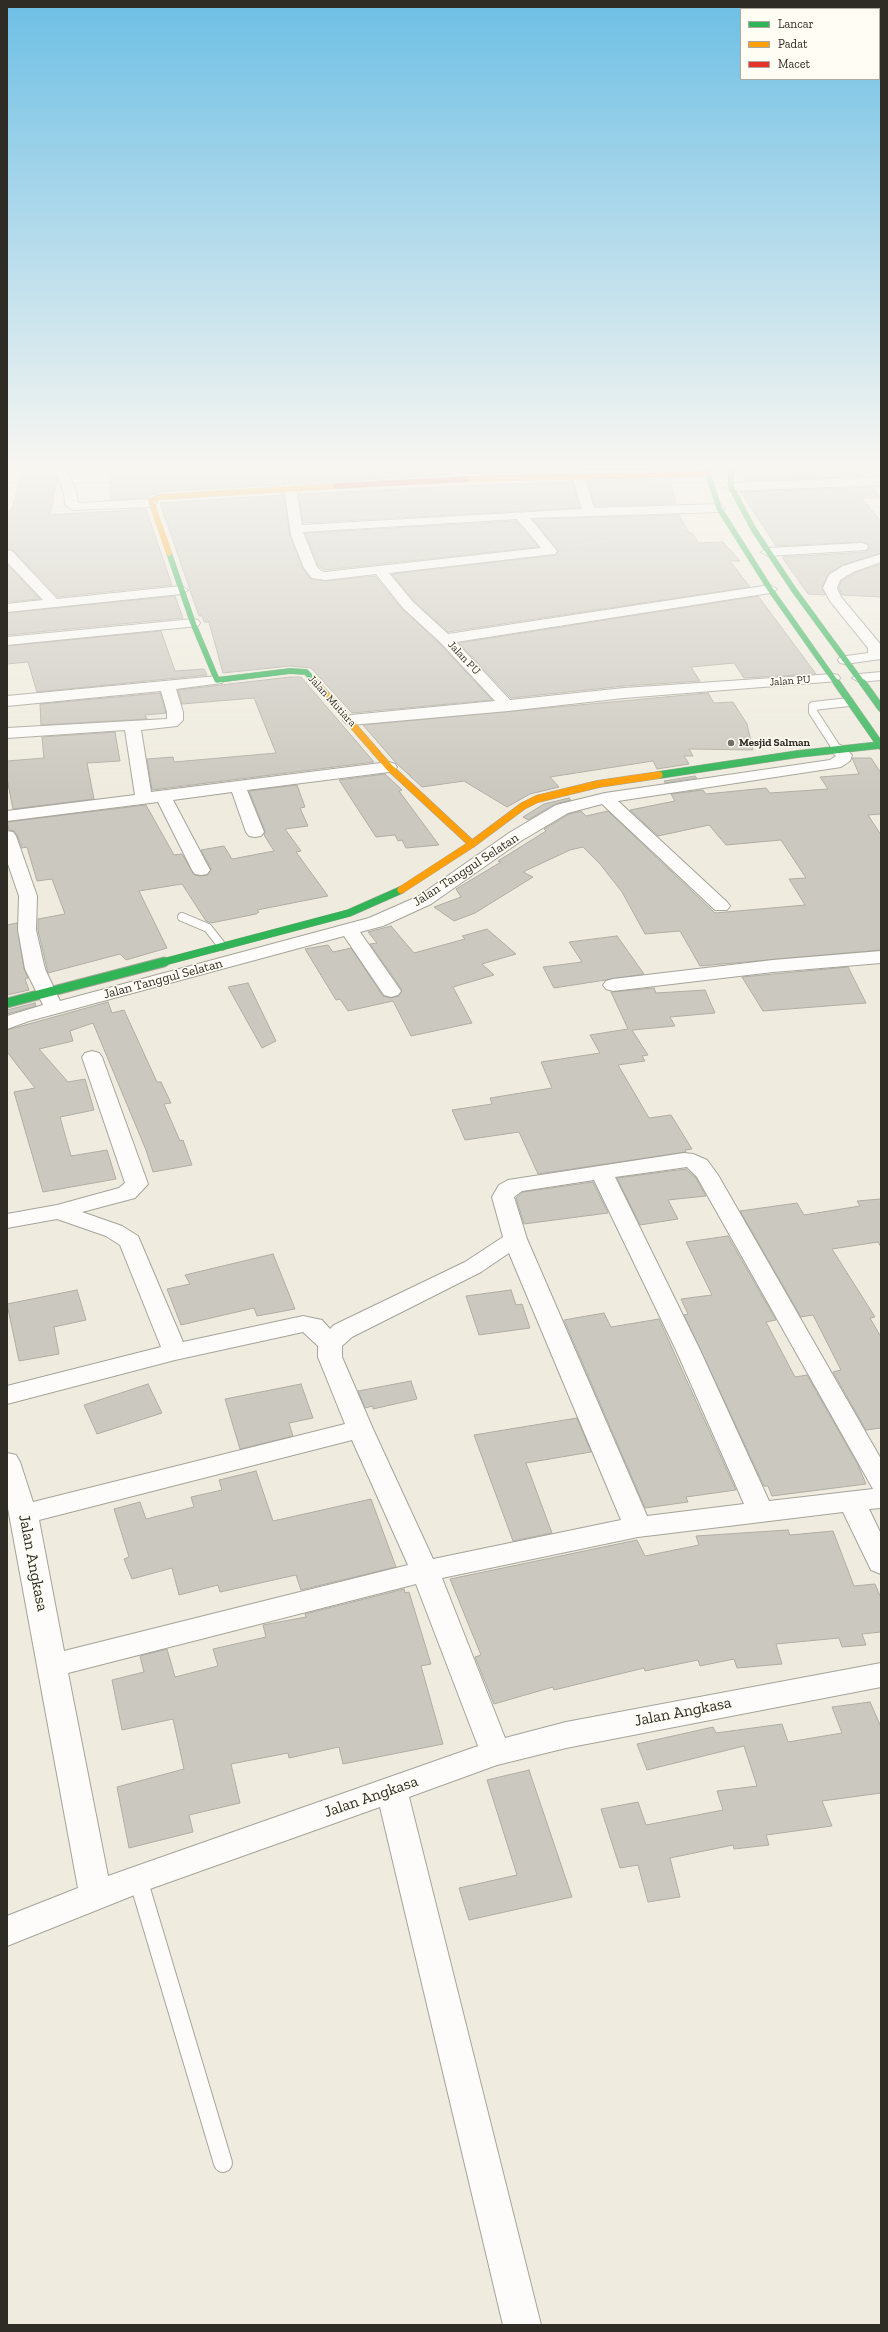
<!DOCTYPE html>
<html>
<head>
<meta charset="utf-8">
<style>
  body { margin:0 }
  #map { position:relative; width:888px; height:2332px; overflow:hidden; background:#efecdf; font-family:"Zilla Slab",serif }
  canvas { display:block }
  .frame { position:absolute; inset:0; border:8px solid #2e2c24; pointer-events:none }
  .legend { position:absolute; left:740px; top:8px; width:140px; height:72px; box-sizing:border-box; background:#fffdf4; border:1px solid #aba9a1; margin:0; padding:5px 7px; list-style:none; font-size:12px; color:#2e2c24 }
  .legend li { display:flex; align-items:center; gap:8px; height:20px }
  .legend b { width:20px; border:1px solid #aba9a1 }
</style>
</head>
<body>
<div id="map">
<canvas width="888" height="2332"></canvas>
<div class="frame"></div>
<ul class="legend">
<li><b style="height:5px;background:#30b455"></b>Lancar</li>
<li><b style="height:5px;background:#ff9f0a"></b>Padat</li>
<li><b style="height:5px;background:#e5322d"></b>Macet</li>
</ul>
</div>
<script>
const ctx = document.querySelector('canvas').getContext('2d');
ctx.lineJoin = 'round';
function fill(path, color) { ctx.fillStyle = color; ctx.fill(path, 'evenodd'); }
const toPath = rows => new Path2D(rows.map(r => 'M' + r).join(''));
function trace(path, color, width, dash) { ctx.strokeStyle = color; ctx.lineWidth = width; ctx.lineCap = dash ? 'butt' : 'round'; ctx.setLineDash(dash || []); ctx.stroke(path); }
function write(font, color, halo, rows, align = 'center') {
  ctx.font = font + ' "Zilla Slab",serif'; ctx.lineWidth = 3; ctx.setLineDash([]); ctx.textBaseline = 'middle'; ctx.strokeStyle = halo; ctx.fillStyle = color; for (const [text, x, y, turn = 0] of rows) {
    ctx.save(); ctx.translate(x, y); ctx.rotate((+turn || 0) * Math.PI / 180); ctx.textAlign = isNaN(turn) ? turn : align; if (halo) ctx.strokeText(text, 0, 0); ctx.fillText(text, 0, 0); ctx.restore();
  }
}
const building = toPath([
  [24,464,51,465,57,480,50,515,146,509,172,585,58,597,13,550,7,549,7,511,12,510,24,464],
  [109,464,156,464,156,466,184,465,185,469,235,464,363,464,369,472,374,473,381,468,379,464,442,464,449,475,159,492,145,498,111,500,109,464],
  [457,464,568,464,569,470,464,474,457,464],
  [583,464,666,464,667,469,584,470,583,464],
  [758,464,852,464,863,476,746,481,743,476,753,475,747,467,760,467,758,464],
  [670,479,676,504,595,506,588,481,670,479],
  [572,481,580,508,303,523,298,494,572,481],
  [872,487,880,497,861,498,881,521,881,553,843,565,828,574,822,587,825,595,808,594,782,557,866,552,869,548,867,543,861,542,776,546,741,492,872,487],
  [284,495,290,536,303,569,311,579,325,581,375,576,402,609,439,643,492,700,352,713,311,668,290,666,223,673,209,622,204,622,202,616,199,616,160,503,284,495],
  [679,515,689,533,692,533,699,543,723,542,740,561,730,561,750,587,448,632,414,601,392,574,556,555,558,550,533,519,679,515],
  [516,521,538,547,325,570,318,566,305,533,516,521],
  [7,564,40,599,7,602,7,564],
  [881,564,881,597,842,595,839,588,841,581,854,573,881,564],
  [175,596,183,618,7,635,7,613,175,596],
  [758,596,816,674,744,678,734,663,691,667,700,681,624,686,511,698,459,643,758,596],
  [161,631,175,671,204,669,207,675,37,692,28,662,7,664,7,646,161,631],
  [290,677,301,677,374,762,152,790,147,759,173,757,174,762,276,753,254,698,182,704,178,690,290,677],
  [160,693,166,713,145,715,147,719,41,725,40,704,160,693],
  [708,693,714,703,733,702,747,724,753,750,689,749,693,756,684,756,689,764,657,769,653,761,550,777,559,787,530,794,507,807,464,781,422,787,396,763,363,725,708,693],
  [115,732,120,761,87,763,94,799,13,809,7,779,7,761,44,758,42,737,115,732],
  [852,758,871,758,881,773,881,814,868,815,881,835,881,950,700,966,680,931,645,934,622,892,600,864,583,847,570,850,523,872,533,877,475,913,454,921,434,907,461,897,456,889,501,862,498,861,546,831,544,829,569,814,581,811,586,816,608,811,715,913,805,905,789,879,806,878,781,840,726,845,709,825,658,836,630,810,675,801,671,794,703,790,706,794,766,788,770,793,828,789,820,777,859,774,852,758],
  [385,774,402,790,399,791,439,845,406,848,402,840,398,841,395,835,376,837,339,780,385,774],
  [695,776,697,778,665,783,664,781,695,776],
  [297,785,305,807,300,808,308,826,285,829,301,851,296,852,328,896,257,910,259,912,256,914,211,923,206,921,182,884,139,891,167,948,126,960,120,954,48,973,38,930,38,919,65,914,52,879,37,881,27,847,22,848,17,835,14,831,9,830,7,822,146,805,174,855,182,854,194,875,201,876,208,875,211,869,201,850,224,846,232,859,274,851,264,835,265,831,249,791,297,785],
  [569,798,571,800,555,804,528,820,523,817,544,804,569,798],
  [17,923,24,969,28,978,25,979,29,990,7,995,7,925,17,923],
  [391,926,414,953,465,939,462,936,487,929,516,954,482,964,494,975,453,987,472,1023,411,1036,393,1001,348,1011,340,999,336,1000,305,949,328,945,333,952,351,948,383,996,391,998,399,996,402,990,370,944,377,943,368,932,391,926],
  [617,936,644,974,554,988,543,967,582,962,569,942,617,936],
  [848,967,866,1003,763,1011,742,977,848,967],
  [248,983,276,1041,262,1048,228,987,248,983],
  [654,988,656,993,705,990,715,1013,670,1017,675,1026,632,1030,648,1055,642,1056,645,1061,618,1065,649,1118,671,1115,692,1149,685,1150,686,1152,538,1174,519,1132,465,1140,452,1110,492,1104,490,1098,552,1088,541,1062,600,1053,590,1035,628,1029,611,992,654,988],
  [108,1002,112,1013,124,1010,157,1082,161,1082,171,1103,164,1104,180,1141,183,1140,192,1165,153,1172,146,1150,93,1023,70,1031,73,1041,39,1049,68,1082,85,1079,94,1110,60,1117,71,1156,107,1150,116,1179,43,1192,14,1092,35,1088,7,1052,7,1030,108,1002],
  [35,1003,36,1006,7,1014,7,1010,35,1003],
  [686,1169,696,1178,706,1196,668,1200,678,1219,640,1225,617,1178,686,1169],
  [593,1182,608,1213,524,1224,516,1198,523,1192,593,1182],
  [881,1199,881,1247,878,1242,832,1249,875,1317,870,1318,881,1337,881,1428,866,1430,833,1372,841,1370,813,1315,801,1317,740,1211,797,1203,804,1215,860,1206,857,1201,881,1199],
  [728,1236,776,1320,766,1322,795,1377,807,1375,858,1465,866,1484,772,1496,768,1486,764,1486,684,1315,688,1314,681,1299,712,1295,686,1242,728,1236],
  [273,1254,295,1309,257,1316,254,1308,181,1325,167,1289,190,1284,185,1275,273,1254],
  [77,1290,86,1320,54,1327,59,1354,19,1361,7,1304,77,1290],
  [511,1290,516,1305,522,1304,530,1328,479,1335,466,1296,511,1290],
  [604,1313,611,1327,659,1319,736,1490,686,1497,688,1502,645,1508,564,1320,604,1313],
  [411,1381,417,1399,373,1409,373,1406,365,1408,358,1391,411,1381],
  [148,1384,162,1413,97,1434,84,1405,148,1384],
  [301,1384,313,1418,289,1423,293,1436,240,1449,225,1399,301,1384],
  [577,1418,591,1452,526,1463,552,1533,513,1541,474,1435,577,1418],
  [256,1471,273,1521,371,1499,396,1567,301,1590,296,1575,220,1592,218,1585,179,1595,172,1568,132,1579,124,1559,129,1557,114,1509,140,1502,146,1519,194,1507,191,1497,222,1490,219,1480,256,1471],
  [788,1530,790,1535,833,1531,854,1586,875,1584,881,1598,881,1632,862,1634,866,1645,842,1647,839,1638,776,1644,782,1664,737,1668,734,1659,700,1666,698,1660,645,1671,644,1668,554,1690,553,1687,494,1704,475,1657,481,1655,450,1579,637,1540,645,1556,699,1545,696,1536,788,1530],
  [404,1589,405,1593,409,1592,431,1664,421,1666,443,1744,343,1764,339,1747,289,1758,288,1753,231,1764,240,1803,189,1815,193,1832,129,1848,117,1787,184,1769,173,1719,122,1730,112,1680,144,1672,140,1656,167,1649,175,1677,218,1666,213,1649,266,1637,263,1625,306,1617,305,1614,404,1589],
  [870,1702,881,1727,881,1793,822,1801,832,1826,766,1835,769,1845,734,1849,733,1845,670,1858,680,1897,648,1902,638,1865,620,1868,601,1809,638,1802,646,1825,723,1810,717,1791,757,1786,744,1746,647,1770,637,1744,713,1727,716,1733,782,1724,788,1742,842,1733,832,1707,870,1702],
  [529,1770,572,1897,469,1920,459,1888,517,1875,487,1780,529,1770]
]);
const path = toPath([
  [568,546,612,540]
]);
const laneFar1 = toPath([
  [837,749,813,712,813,706,849,702],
  [182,917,208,928,222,946]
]);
const lane = toPath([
  [138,1879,223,2163]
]);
const street = toPath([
  [52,464,64,464,76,492,78,503,151,499,157,503,151,507,72,510,65,504,64,492,52,464],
  [364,464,377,464,380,468,374,472,370,471,364,464],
  [443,464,455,464,466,479,464,482,456,482,443,464],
  [569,464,581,464,594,508,719,504,725,508,719,512,530,518,557,551,555,554,389,573,413,602,448,634,770,585,777,589,770,593,456,642,510,700,624,688,833,674,838,675,840,678,838,681,624,698,508,711,351,725,346,723,343,720,346,717,351,715,495,701,440,642,403,608,376,574,325,580,312,578,304,568,291,535,284,488,286,485,290,484,296,488,302,525,582,509,569,464],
  [517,519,541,548,325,572,321,571,317,567,303,532,517,519],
  [881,477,881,485,731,491,725,487,731,483,881,477],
  [861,543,866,544,868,547,866,550,768,556,761,552,768,548,861,543],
  [7,550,12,551,57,599,181,586,188,590,181,594,7,612,7,604,43,600,7,562,7,550],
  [881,554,881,562,853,572,840,580,837,588,841,597,881,645,881,659,845,664,840,663,838,660,840,657,868,653,868,648,830,601,823,588,829,575,843,566,881,554],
  [193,619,198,620,200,623,198,626,7,645,7,637,193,619],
  [881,672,881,680,859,682,852,678,859,674,881,672],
  [217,676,224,680,222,683,176,689,183,712,183,720,177,726,141,730,151,792,389,762,395,764,397,767,395,770,389,772,247,790,264,832,261,836,255,837,249,836,246,832,232,792,173,800,210,870,207,874,201,875,195,874,192,870,158,802,7,821,7,811,135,795,125,730,7,738,7,728,167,719,167,712,161,691,7,706,7,696,217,676],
  [837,744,843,746,852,755,850,761,841,767,618,801,727,902,730,906,727,910,715,910,602,804,568,813,521,841,431,904,383,926,360,932,401,991,398,995,391,997,384,995,344,936,29,1021,7,1029,7,1016,43,1005,25,969,18,930,19,896,7,861,7,831,13,832,16,836,37,896,36,930,45,969,60,1001,369,918,419,896,509,833,556,805,605,793,830,760,836,756,829,749,831,746,837,744],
  [881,951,881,963,773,972,613,991,606,989,603,985,606,981,613,979,773,960,881,951],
  [92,1051,99,1053,102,1057,148,1184,135,1198,82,1212,122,1226,138,1236,183,1342,303,1316,322,1320,330,1329,334,1325,465,1262,503,1237,492,1197,499,1185,508,1180,684,1153,693,1154,707,1160,718,1175,881,1459,881,1508,869,1509,881,1534,881,1574,871,1570,843,1512,638,1537,442,1578,505,1738,566,1722,881,1663,881,1687,566,1748,497,1765,409,1797,541,2325,503,2325,380,1807,147,1890,7,1946,7,1916,78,1888,7,1503,7,1453,16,1455,20,1462,33,1502,345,1424,318,1357,318,1346,303,1332,175,1360,7,1404,7,1386,161,1347,120,1245,106,1236,57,1219,7,1228,7,1214,57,1205,119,1188,125,1183,82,1057,85,1053,92,1051],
  [687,1167,697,1177,873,1489,769,1501,700,1350,615,1177,687,1167],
  [594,1180,676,1350,744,1504,647,1516,527,1239,514,1197,522,1191,594,1180],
  [509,1253,621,1520,433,1559,373,1429,342,1357,342,1346,352,1337,481,1272,509,1253],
  [352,1440,408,1565,64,1651,39,1520,352,1440],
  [416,1584,478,1746,108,1876,68,1673,416,1584]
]);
const fastFar2 = toPath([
  [710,464,708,474,719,508,770,589,837,684],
  [731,464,731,487,754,530,794,590,863,684],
  [169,553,193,623,217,680,290,671,306,672,316,683]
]);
const fastFar1 = toPath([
  [837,683,881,746],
  [863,683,881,708],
  [659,775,798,754,880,745],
  [160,963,349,913,401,890]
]);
const fast = toPath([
  [7,1003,164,962]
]);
const slowFar1 = toPath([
  [467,479,708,474],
  [169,553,151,501,159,497,336,486],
  [316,683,317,684]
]);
const slow = toPath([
  [316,683,389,767,472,844],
  [401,890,472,844,523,806,537,799,598,784,659,775]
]);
const jam = toPath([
  [336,486,467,479]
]);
const markers = [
  [731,743,4,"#726f65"]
];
const farStreetnames = [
  ["Jalan PU",464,658,47],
  ["Jalan PU",790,681,-4],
  ["Jalan Mutiara",332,701,48]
];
const farPoinames = [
  ["Mesjid Salman",739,743]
];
const streetNames = [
  ["Jalan Tanggul Selatan",466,870,-33],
  ["Jalan Tanggul Selatan",163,979,-15]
];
const nearStreetnames = [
  ["Jalan Angkasa",33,1563,79],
  ["Jalan Angkasa",683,1712,-11],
  ["Jalan Angkasa",371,1797,-19]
];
fill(building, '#cbc8bf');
trace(building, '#b0ada4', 1);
trace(laneFar1, '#a6a39a', 10);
trace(lane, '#a6a39a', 20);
trace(street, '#a6a39a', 2);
trace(fastFar2, '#a6a39a', 6);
trace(fastFar1, '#a6a39a', 8);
trace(fast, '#a6a39a', 11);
trace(slowFar1, '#a6a39a', 6);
trace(slow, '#a6a39a', 8);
trace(jam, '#a6a39a', 6);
trace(path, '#d5d4d1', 1.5, [2, 2]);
trace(laneFar1, '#fdfcfa', 8);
trace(lane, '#fdfcfa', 18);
fill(street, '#fdfcfa');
trace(fastFar2, '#30b455', 5.5);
trace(fastFar1, '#30b455', 7);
trace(fast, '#30b455', 9);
trace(slowFar1, '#ff9f0a', 5.5);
trace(slow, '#ff9f0a', 7);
trace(jam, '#e5322d', 5.5);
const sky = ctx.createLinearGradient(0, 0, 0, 791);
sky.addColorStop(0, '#6dbfe5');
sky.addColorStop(0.59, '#f8f6f1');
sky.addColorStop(1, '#f8f6f100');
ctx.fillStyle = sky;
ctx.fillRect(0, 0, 888, 791);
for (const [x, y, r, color] of markers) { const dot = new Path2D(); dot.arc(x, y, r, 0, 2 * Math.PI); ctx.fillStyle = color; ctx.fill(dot); trace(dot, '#fffdf4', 1.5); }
write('11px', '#2e2c24', '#fffdf4', farStreetnames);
write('bold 11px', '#2e2c24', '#fffdf4', farPoinames, 'left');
write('13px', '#2e2c24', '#fffdf4', streetNames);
write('16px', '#2e2c24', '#fffdf4', nearStreetnames);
</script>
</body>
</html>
